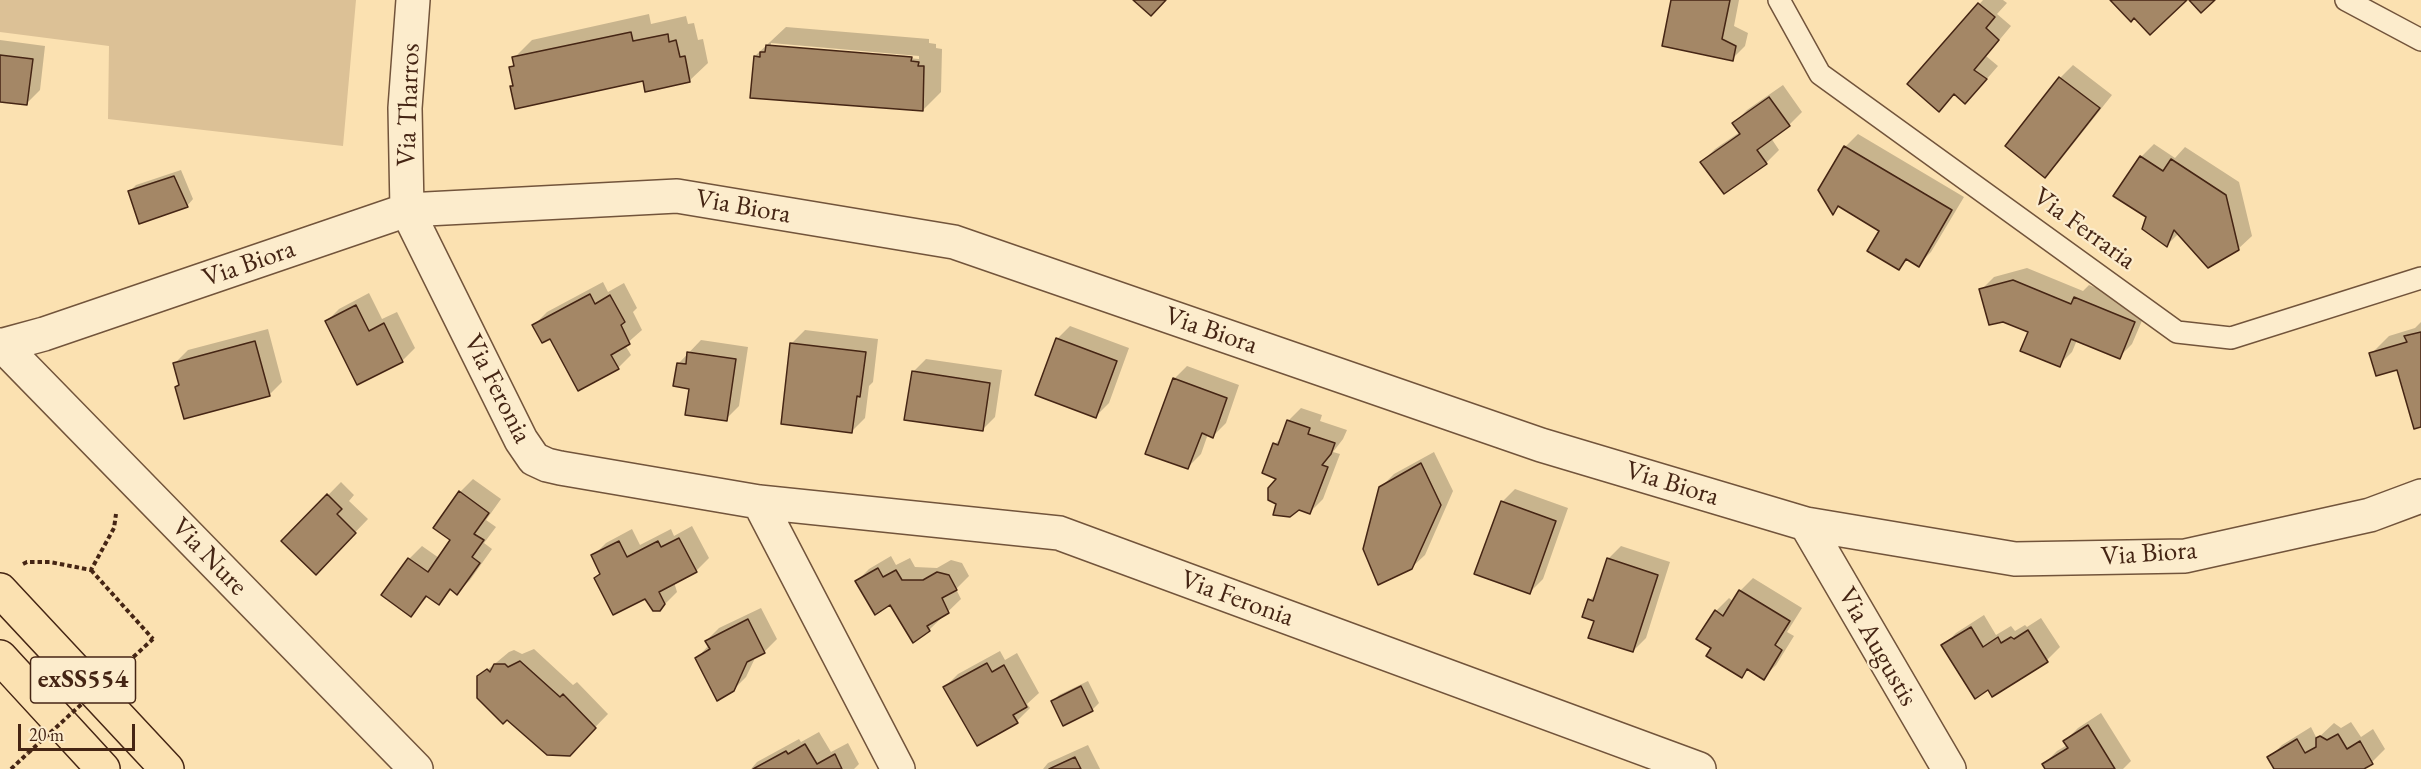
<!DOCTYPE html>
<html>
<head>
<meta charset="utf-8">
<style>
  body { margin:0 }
  #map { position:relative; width:2421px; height:769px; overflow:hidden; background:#fbe1b1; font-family:"EB Garamond",serif }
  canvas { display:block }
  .scale { position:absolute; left:18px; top:724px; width:117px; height:27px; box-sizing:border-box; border:3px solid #452514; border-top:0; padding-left:8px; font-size:18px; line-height:21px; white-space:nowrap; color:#452514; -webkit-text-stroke:4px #fceccc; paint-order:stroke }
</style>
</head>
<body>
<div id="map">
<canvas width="2421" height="769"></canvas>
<div class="scale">20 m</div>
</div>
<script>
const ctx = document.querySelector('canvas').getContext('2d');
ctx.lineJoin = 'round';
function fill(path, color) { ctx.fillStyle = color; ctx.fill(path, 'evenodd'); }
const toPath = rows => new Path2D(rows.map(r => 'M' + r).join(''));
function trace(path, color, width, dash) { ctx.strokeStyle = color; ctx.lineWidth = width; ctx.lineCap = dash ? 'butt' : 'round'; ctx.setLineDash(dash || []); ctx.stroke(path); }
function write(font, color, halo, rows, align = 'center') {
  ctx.font = font + ' "EB Garamond",serif'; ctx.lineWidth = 4.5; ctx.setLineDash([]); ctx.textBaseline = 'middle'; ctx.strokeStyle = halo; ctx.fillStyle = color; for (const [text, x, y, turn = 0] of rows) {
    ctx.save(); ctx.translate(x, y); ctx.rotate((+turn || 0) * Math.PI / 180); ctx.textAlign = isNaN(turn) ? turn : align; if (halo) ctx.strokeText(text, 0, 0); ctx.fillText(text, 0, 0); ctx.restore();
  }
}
const green = toPath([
  [0,0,356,0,343,146,108,119,109,46,0,32]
]);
const shadow = toPath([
  [1673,0,1739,0,1734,26,1748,33,1745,46,1732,59],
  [1983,0,2003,0,2007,3,1997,14,2011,26,1986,56,1998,66,1978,89,1909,84],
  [649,14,651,24,686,16,688,24,694,23,698,40,703,39,708,63,689,81,644,80,511,86,514,84,511,68,515,64,514,58,532,40],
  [786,27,929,39,929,43,936,44,936,48,942,49,941,92,923,110,755,56],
  [771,43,919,56,919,59,771,46],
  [0,40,45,46,40,90,27,103,0,100],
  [2073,65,2112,95,2058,163,2045,176,2007,146,2060,78],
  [1783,85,1802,112,1789,125,1771,138,1779,150,1766,163,1725,192,1702,162,1715,149,1740,132,1734,123,1747,110],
  [1858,134,1964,197,1931,252,1918,265,1908,259,1899,268,1881,231,1840,206,1833,213,1845,147],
  [2154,144,2175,158,2185,147,2239,182,2252,236,2238,249,2179,233,2167,245,2147,217,2141,157],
  [181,170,193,199,187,206,130,191,136,185],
  [2027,268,2083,291,2089,285,2147,309,2132,344,2119,357,2077,340,2072,352,2059,365,2030,331,1981,290,1994,277],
  [603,282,608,292,624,283,637,308,633,312,642,330,625,345,631,355,618,368,550,337,534,325,547,312],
  [369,293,382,319,397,312,415,348,402,361,357,383,326,322,339,309],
  [2421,322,2421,426,2398,368,2371,354,2389,336,2415,328],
  [1070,326,1129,348,1109,403,1096,416,1057,339],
  [268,329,282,382,269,395,177,387,180,383,175,363,188,350],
  [805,330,878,339,873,382,869,386,865,418,852,431,792,343],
  [701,340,748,347,739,406,726,419,691,387,679,363],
  [926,359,1002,370,995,417,982,430,913,372],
  [1187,366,1239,385,1226,423,1213,436,1208,434,1201,454,1188,467,1174,379],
  [1301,408,1322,415,1320,421,1347,430,1343,439,1333,452,1340,454,1323,499,1310,512,1279,478,1275,444,1283,436,1288,421],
  [1434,452,1453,491,1425,555,1411,568,1380,488,1394,474],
  [473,479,501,499,486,520,496,527,484,543,492,549,470,580,457,593,452,589,439,603,428,596,411,615,409,559,422,546,439,558,452,540,460,492],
  [341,482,354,495,349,501,368,519,316,573,283,541],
  [1515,489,1568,508,1543,579,1530,592,1502,502],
  [692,526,709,558,696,571,674,582,677,592,659,610,646,597,596,578,601,572,593,556,606,543,632,529,640,545,671,529,674,536],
  [1621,546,1670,562,1646,638,1633,651,1596,620,1590,600,1598,592,1608,559],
  [891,556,896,565,910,558,915,567,937,568,951,560,962,563,969,576,956,589,961,599,929,630,856,582,869,569],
  [1753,578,1802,608,1787,632,1794,636,1776,665,1763,678,1749,668,1741,676,1713,648,1716,611,1729,598,1734,602,1740,591],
  [761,608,777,639,764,652,756,656,746,677,733,690,697,658,709,645,706,641,719,628],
  [1984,615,1996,635,2011,626,2015,631,2025,625,2027,627,2041,618,2060,647,2047,660,1943,646,1956,633],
  [534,649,573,685,577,682,608,714,569,754,479,677,509,652,514,650,522,654],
  [1000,651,1005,660,1017,653,1039,693,1027,704,1030,708,1017,721,977,744,945,687,958,674],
  [1088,681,1099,703,1092,710,1064,724,1053,701,1059,695],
  [2101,713,2131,761,2123,769,2047,769,2044,764,2057,751,2067,745,2065,741,2078,728],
  [2351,722,2361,737,2373,729,2385,749,2372,762,2361,769,2276,769,2269,758,2282,745,2311,727,2317,739,2334,723,2341,728],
  [819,732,831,752,848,743,859,764,854,769,751,769,757,762,799,739,801,742],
  [1088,745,1100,769,1043,769,1048,763]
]);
const building = toPath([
  [1133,0,1166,0,1151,16,1133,0],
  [1671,0,1730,0,1722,39,1736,46,1733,61,1662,46,1671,0],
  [2110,0,2187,0,2150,35,2134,18,2131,22,2110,0],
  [2189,0,2215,0,2201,13,2189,0],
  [1978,3,1995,17,1986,28,1999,40,1974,70,1987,79,1965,104,1954,94,1939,112,1907,84,1978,3],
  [631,32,633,41,668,34,669,42,676,40,680,57,685,56,690,82,645,92,643,81,515,109,510,86,513,86,509,67,514,66,512,57,631,32],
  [766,45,912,57,911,61,919,62,918,66,924,66,923,111,750,98,754,56,760,57,760,52,765,52,766,45],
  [0,55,33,59,27,105,0,102,0,55],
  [2059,77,2100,108,2045,178,2005,146,2059,77],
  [1769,97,1790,126,1757,150,1767,164,1724,194,1700,162,1740,134,1732,123,1769,97],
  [1844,146,1952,210,1919,267,1906,259,1899,270,1867,251,1879,231,1838,206,1833,215,1818,190,1844,146],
  [2140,156,2163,171,2171,159,2226,195,2239,250,2208,268,2174,230,2167,247,2142,229,2146,217,2113,196,2140,156],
  [174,176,188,207,139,224,128,191,174,176],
  [2013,280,2071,304,2074,297,2135,322,2120,359,2071,339,2060,367,2020,351,2028,332,2003,322,1989,325,1979,289,2013,280],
  [590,294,595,304,610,295,625,322,621,325,630,344,611,355,619,369,578,391,550,339,542,343,532,325,590,294],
  [356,305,369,331,384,323,403,362,357,385,325,321,356,305],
  [2421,332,2421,427,2414,429,2397,370,2376,376,2369,353,2407,342,2404,336,2421,332],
  [1056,338,1117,361,1096,418,1035,395,1056,338],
  [255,341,270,396,184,419,175,387,179,385,173,363,255,341],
  [790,343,866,352,860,397,857,396,852,433,781,424,790,343],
  [687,352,736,359,727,421,685,415,689,389,673,386,677,363,686,364,687,352],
  [912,371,990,383,983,431,904,420,912,371],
  [1173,378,1227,398,1213,438,1202,433,1188,469,1145,454,1173,378],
  [1287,420,1310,428,1308,434,1335,443,1331,454,1322,465,1328,467,1310,514,1299,510,1290,517,1273,515,1276,504,1268,500,1268,488,1276,479,1262,473,1273,443,1278,445,1287,420],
  [1421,463,1441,505,1412,569,1378,585,1363,549,1379,487,1421,463],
  [459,491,489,513,474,534,484,540,472,557,480,563,457,595,450,589,439,605,426,596,411,617,381,595,408,558,428,572,450,540,433,528,459,491],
  [327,494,342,509,337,514,356,533,316,575,281,541,327,494],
  [1501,501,1556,521,1530,594,1474,574,1501,501],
  [679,538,697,572,659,592,665,604,660,611,653,611,645,599,613,615,594,578,600,574,591,555,619,541,627,557,658,541,661,547,679,538],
  [1607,558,1658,575,1633,652,1588,638,1594,621,1582,617,1588,599,1593,601,1607,558],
  [878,568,883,577,896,570,902,580,923,580,937,572,949,575,957,590,942,598,949,613,927,626,930,631,913,643,890,605,875,615,855,581,878,568],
  [1739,590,1790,621,1775,645,1782,650,1764,680,1747,669,1742,678,1706,656,1711,648,1696,639,1715,610,1723,616,1739,590],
  [748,619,765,653,747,662,734,691,717,701,695,658,710,649,705,641,748,619],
  [1971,627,1983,647,1998,637,2001,643,2011,637,2014,639,2028,630,2048,662,1992,697,1988,690,1975,699,1941,645,1971,627],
  [520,661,560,697,563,694,596,728,570,756,547,755,507,720,503,724,477,698,477,676,487,669,490,672,494,664,505,664,508,667,520,661],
  [987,663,992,672,1004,665,1027,707,1013,715,1018,723,977,746,943,687,987,663],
  [1081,686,1093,711,1063,726,1051,701,1081,686],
  [2088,725,2115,769,2045,769,2042,764,2068,748,2063,741,2088,725],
  [2338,734,2347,749,2360,741,2373,764,2364,769,2274,769,2267,757,2297,739,2305,753,2316,747,2316,738,2320,736,2327,740,2338,734],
  [805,744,817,764,835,754,842,769,753,769,786,751,788,754,805,744],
  [1075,757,1081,769,1049,769,1075,757]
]);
const path = toPath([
  [23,564,27,562,50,562,91,570,114,528,116,514],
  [91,570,153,639],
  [11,769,28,753]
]);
const service = toPath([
  [1779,0,1820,74,2177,332,2231,338,2421,278],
  [2346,0,2421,40]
]);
const minor = toPath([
  [413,0,405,108,407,210,521,440,534,459,547,465,560,468,759,502,1059,533,1699,769],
  [2,345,416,769],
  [0,346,44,334,407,210,677,196,954,242,1541,445,1806,524,2015,559,2185,556,2370,515,2421,496],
  [759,502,898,769],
  [1806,524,1949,769]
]);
const primary = toPath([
  [0,590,167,769],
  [0,657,103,769]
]);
const pathBridge = toPath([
  [28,753,153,639]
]);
const shields = [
  [83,680,105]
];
const shieldNames = [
  ["exSS554",83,680]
];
const streetNames = [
  ["Via Tharros",409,105,-88],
  ["Via Biora",743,207,10],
  ["Via Ferraria",2084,229,36],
  ["Via Biora",249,264,-19],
  ["Via Biora",1211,331,19],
  ["Via Feronia",497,389,63],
  ["Via Biora",1672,484,17],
  ["Via Biora",2149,554,-4],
  ["Via Nure",209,557,46],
  ["Via Feronia",1237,599,20],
  ["Via Augustis",1877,647,60]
];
fill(green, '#dcc196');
fill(shadow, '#0003');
fill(building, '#a48766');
trace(building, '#452514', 1.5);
trace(service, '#72543b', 24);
trace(minor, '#72543b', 36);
trace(primary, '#452514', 36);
trace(path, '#452514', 4, [4.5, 3]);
trace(service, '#fceccc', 21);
trace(minor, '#fceccc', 33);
trace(primary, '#fbe1b1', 33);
trace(pathBridge, '#452514', 4, [4.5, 3]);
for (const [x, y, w] of shields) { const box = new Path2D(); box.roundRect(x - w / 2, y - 23, w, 46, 4.5); ctx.fillStyle = '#fceccc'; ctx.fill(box); trace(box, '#452514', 1.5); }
write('bold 26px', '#452514', null, shieldNames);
write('27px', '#452514', '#fceccc', streetNames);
</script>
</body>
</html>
